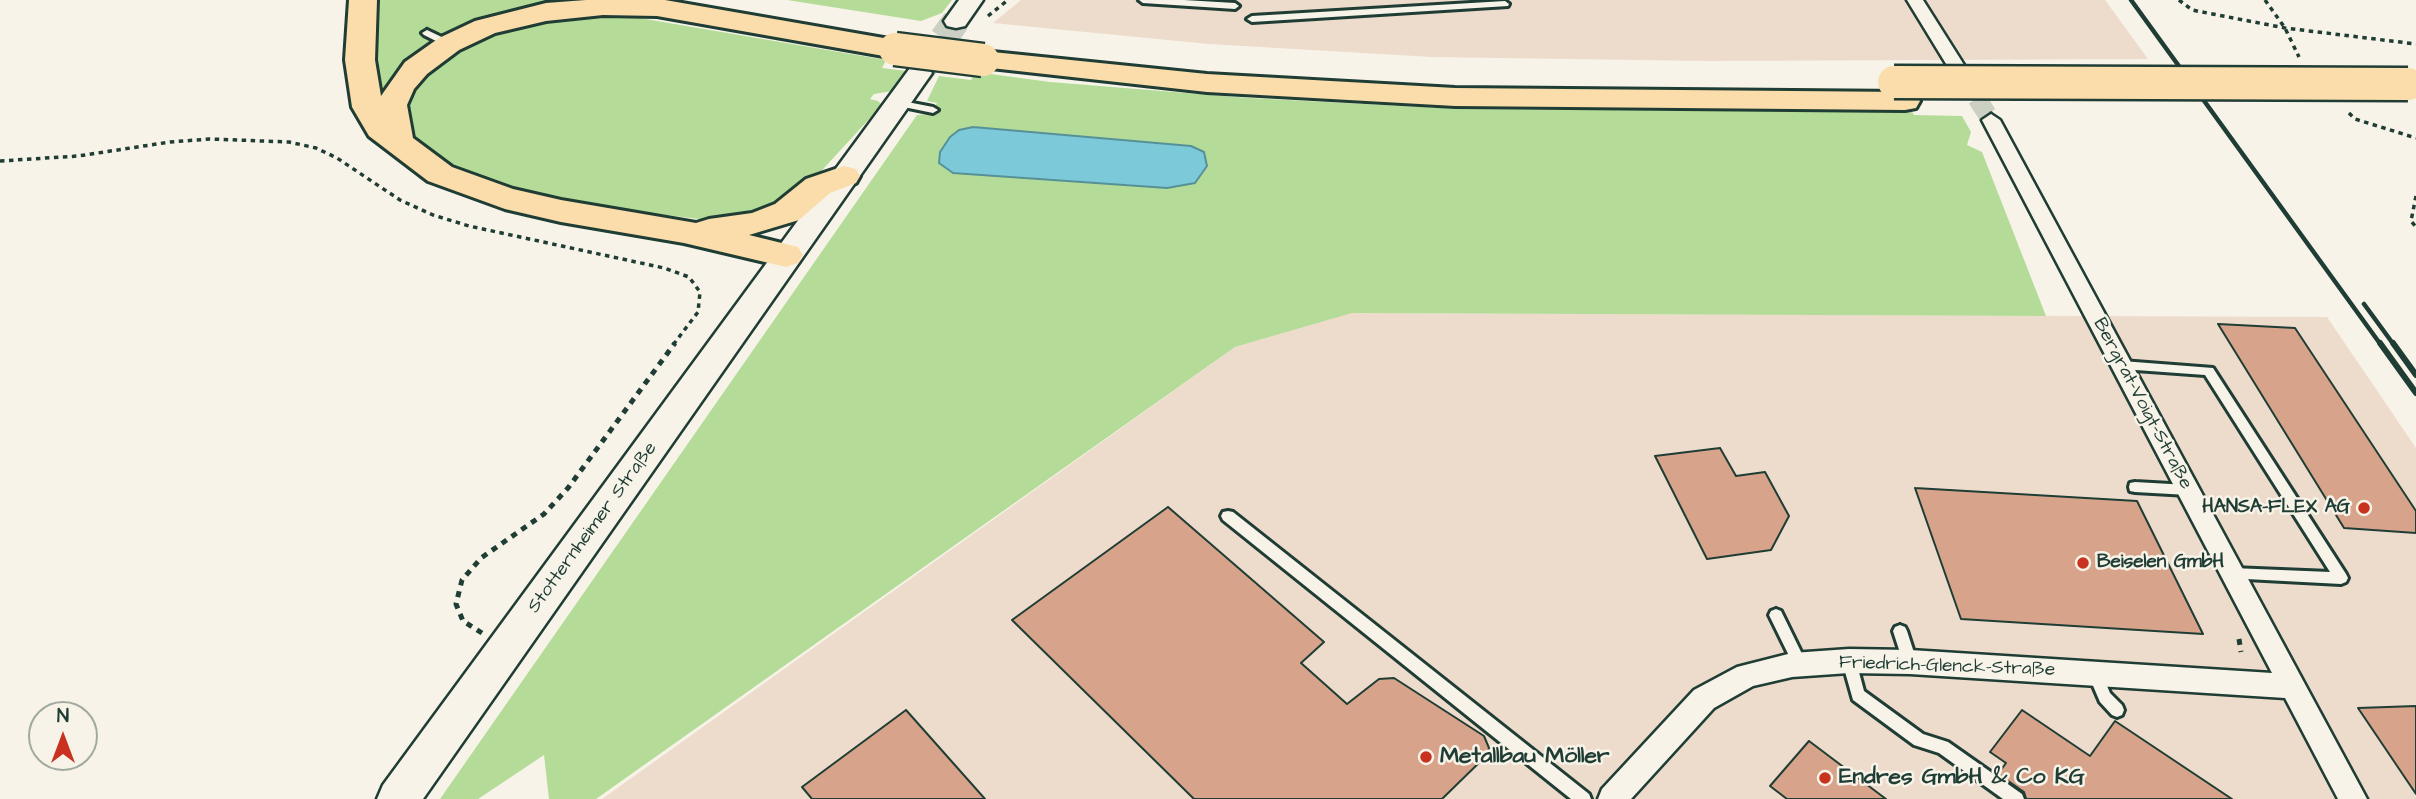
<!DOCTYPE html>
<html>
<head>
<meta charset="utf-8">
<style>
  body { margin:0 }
  #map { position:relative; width:2416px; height:799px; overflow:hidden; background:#f7f3e8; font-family:"Architects Daughter",sans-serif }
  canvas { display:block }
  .north { position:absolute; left:28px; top:701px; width:70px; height:70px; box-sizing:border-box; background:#f7f3e8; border:2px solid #a1aaa0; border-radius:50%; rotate:0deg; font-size:19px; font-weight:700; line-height:28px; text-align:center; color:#1f3d34 }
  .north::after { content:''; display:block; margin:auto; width:24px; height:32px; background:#c8321e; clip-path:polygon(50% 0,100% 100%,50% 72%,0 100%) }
</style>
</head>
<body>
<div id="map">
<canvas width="2416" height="799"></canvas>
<div class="north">N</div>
</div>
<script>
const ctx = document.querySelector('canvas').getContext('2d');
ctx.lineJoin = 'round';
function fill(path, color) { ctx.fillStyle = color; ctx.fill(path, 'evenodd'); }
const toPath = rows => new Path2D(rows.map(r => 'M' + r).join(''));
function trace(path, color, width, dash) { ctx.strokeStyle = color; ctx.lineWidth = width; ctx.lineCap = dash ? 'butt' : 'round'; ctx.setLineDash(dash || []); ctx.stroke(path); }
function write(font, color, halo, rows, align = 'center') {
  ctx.font = font + ' "Architects Daughter",sans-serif'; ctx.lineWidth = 5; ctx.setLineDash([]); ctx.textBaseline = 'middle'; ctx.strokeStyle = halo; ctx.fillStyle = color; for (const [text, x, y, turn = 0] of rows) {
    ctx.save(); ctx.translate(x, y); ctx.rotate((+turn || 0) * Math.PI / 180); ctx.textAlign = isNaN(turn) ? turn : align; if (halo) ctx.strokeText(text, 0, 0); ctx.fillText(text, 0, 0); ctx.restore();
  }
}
const built = toPath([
  [1021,0,2105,0,2148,59,1708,61,1432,57,1209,44,993,23],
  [1351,313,2327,317,2416,448,2416,799,602,799,1235,347]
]);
const green = toPath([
  [370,0,573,0,578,1,450,36,441,35,431,30,422,34,433,43,375,109],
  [787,0,952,0,942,13,921,21],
  [616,14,886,60,882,68,907,71,892,91,874,94,870,99,878,101,882,105,802,192,765,213,717,221,605,208,549,198,484,180,433,156,410,134,404,94,439,55,532,18],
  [976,72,1050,82,1249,98,1461,109,1912,112,1914,115,1962,116,1971,132,1967,145,1982,152,2046,316,1352,313,1235,347,596,799,549,799,544,755,478,799,440,799,917,115,929,114,937,103,927,101,939,76,971,80]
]);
const water = toPath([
  [973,127,1191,146,1204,152,1207,166,1195,183,1167,188,953,173,939,163,940,152,950,137,959,130,973,127]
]);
const building = toPath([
  [2218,324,2295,328,2416,511,2416,533,2344,528,2218,324],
  [1720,448,1736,476,1765,472,1789,516,1771,550,1707,559,1655,456,1720,448],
  [1915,488,2137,501,2203,634,1961,619,1915,488],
  [1168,507,1324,642,1301,663,1347,704,1379,679,1394,678,1484,736,1489,748,1487,755,1442,799,1194,799,1012,620,1168,507],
  [2416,706,2416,794,2358,708,2416,706],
  [906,710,985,799,812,799,802,787,906,710],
  [2022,710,2090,756,2115,721,2232,799,2026,799,2024,792,1998,774,2006,763,1990,752,2022,710],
  [1809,741,1886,799,1787,799,1770,786,1809,741]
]);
const streetTunnel = toPath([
  [1961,74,1991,120]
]);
const secondaryTunnel = toPath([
  [919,73,956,21]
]);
const pathFar1 = toPath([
  [2179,0,2192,10,2285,28,2416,44],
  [2265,0,2285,28,2299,57],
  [988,16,1008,0],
  [2349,113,2355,119,2416,138],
  [0,161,78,156,170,142,210,139,289,142,316,148,337,158,400,200,433,215,469,226,664,268,689,277,700,292,698,312,673,345],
  [2416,196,2411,221,2416,227]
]);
const path = toPath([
  [482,633,463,621,456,604,462,580,481,558,544,514,568,488,675,343],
  [2239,639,2241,652]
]);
const lane = toPath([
  [1139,0,1184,0,1235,3,1239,6,1235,9,1143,3,1139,0],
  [1505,1,1509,4,1508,6,1252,22,1247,19,1252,16,1505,1],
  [427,30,452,42,454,44,449,47,446,46,424,35,422,33,427,30],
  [897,100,933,107,938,110,933,113,894,105,892,103,897,100],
  [2122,361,2213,368,2346,574,2348,578,2346,582,2341,584,2227,578,2225,574,2227,570,2232,568,2330,572,2205,375,2122,369,2116,365,2122,361],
  [2135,482,2188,485,2193,486,2195,490,2193,494,2188,495,2135,492,2130,491,2129,487,2130,483,2135,482],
  [1228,511,1233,512,1589,794,1591,799,1571,799,1223,520,1221,516,1223,512,1228,511],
  [1776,609,1781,611,1805,660,1807,664,1805,668,1800,670,1795,668,1769,615,1771,611,1776,609],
  [1900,625,1905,627,1907,631,1917,662,1915,666,1910,668,1905,666,1903,662,1893,631,1895,627,1900,625],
  [1849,655,1854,657,1856,661,1864,691,1923,734,1948,742,2022,794,2024,799,2003,799,1939,753,1914,745,1853,700,1842,661,1844,657,1849,655],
  [2095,668,2100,669,2110,693,2122,705,2124,710,2122,715,2117,717,2112,715,2100,702,2088,674,2090,669,2095,668]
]);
const street = toPath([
  [1907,0,1923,0,1966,68,1963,72,1951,72,1907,0],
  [1991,114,2000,120,2367,799,2338,799,2285,698,1910,674,1849,673,1792,677,1753,686,1714,708,1631,799,1598,799,1602,789,1694,690,1737,667,1792,653,1849,649,1910,650,2272,673,1982,120,1991,114]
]);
const secondary = toPath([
  [959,0,983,0,965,26,956,28,947,26,944,21,959,0],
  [919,65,928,68,932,73,423,799,377,799,383,785,910,68,919,65]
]);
const highway = toPath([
  [349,0,377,0,375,60,381,96,405,62,439,38,475,21,546,3,586,0,665,0,895,40,905,43,910,49,905,55,895,58,657,16,603,15,546,21,495,33,459,50,427,74,414,89,407,105,413,138,452,167,513,189,561,200,696,223,709,219,752,213,775,204,806,179,844,166,856,169,860,176,856,183,830,193,799,220,749,235,798,247,803,255,798,263,786,267,684,243,561,222,505,209,428,181,369,136,352,107,345,60,349,0],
  [983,51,1207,74,1455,88,1905,92,1916,94,1920,101,1916,108,1905,110,1455,106,1207,92,973,66,968,60,973,54,983,51]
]);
const railFar1 = toPath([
  [2131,0,2381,345],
  [2364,304,2394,345]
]);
const rail = toPath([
  [2380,343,2416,393],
  [2393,343,2416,375]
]);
const highwayBridge = toPath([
  [895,49,983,60],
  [1894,82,2408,84]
]);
const markers = [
  [2364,508,7,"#c8321e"],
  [2083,563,7,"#c8321e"],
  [1426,757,7,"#c8321e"],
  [1825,778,7,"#c8321e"]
];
const streetNames = [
  ["Bergrat-Voigt-Straße",2142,404,62],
  ["Stotternheimer Straße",593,528,-54],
  ["Friedrich-Glenck-Straße",1947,667,2]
];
const poiNames = [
  ["HANSA-FLEX AG",2350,508],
  ["Beiselen GmbH",2097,563,"left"]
];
const nearPoinames = [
  ["Metallbau Möller",1440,757],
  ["Endres GmbH & Co KG",1839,778]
];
fill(built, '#eddbcc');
fill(green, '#b4dc98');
fill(water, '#7cc9da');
trace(water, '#579198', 2);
fill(building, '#d7a48b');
trace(building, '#1f3d34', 2);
trace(streetTunnel, '#cccfc4', 19, [19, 10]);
trace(secondaryTunnel, '#cccfc4', 28, [28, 14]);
trace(lane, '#1f3d34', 6);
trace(street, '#1f3d34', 5);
trace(secondary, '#1f3d34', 5);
trace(highway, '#1f3d34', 6);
trace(pathFar1, '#1f3d34', 3.5, [4.5, 4.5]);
trace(path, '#1f3d34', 5, [6, 6]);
fill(lane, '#f7f3e8');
fill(street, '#f7f3e8');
fill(secondary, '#f7f3e8');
fill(highway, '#faddab');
trace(railFar1, '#1f3d34', 4.5);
trace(rail, '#1f3d34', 6);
trace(highwayBridge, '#1f3d34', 37, []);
trace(highwayBridge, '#faddab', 32);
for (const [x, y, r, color] of markers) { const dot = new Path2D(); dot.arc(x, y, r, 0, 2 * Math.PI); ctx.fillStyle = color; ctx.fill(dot); trace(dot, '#f7f3e8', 2.5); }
write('19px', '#1f3d34', '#f7f3e8', streetNames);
write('bold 19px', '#1f3d34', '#f7f3e8', poiNames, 'right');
write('bold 23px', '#1f3d34', '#f7f3e8', nearPoinames, 'left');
</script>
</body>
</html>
